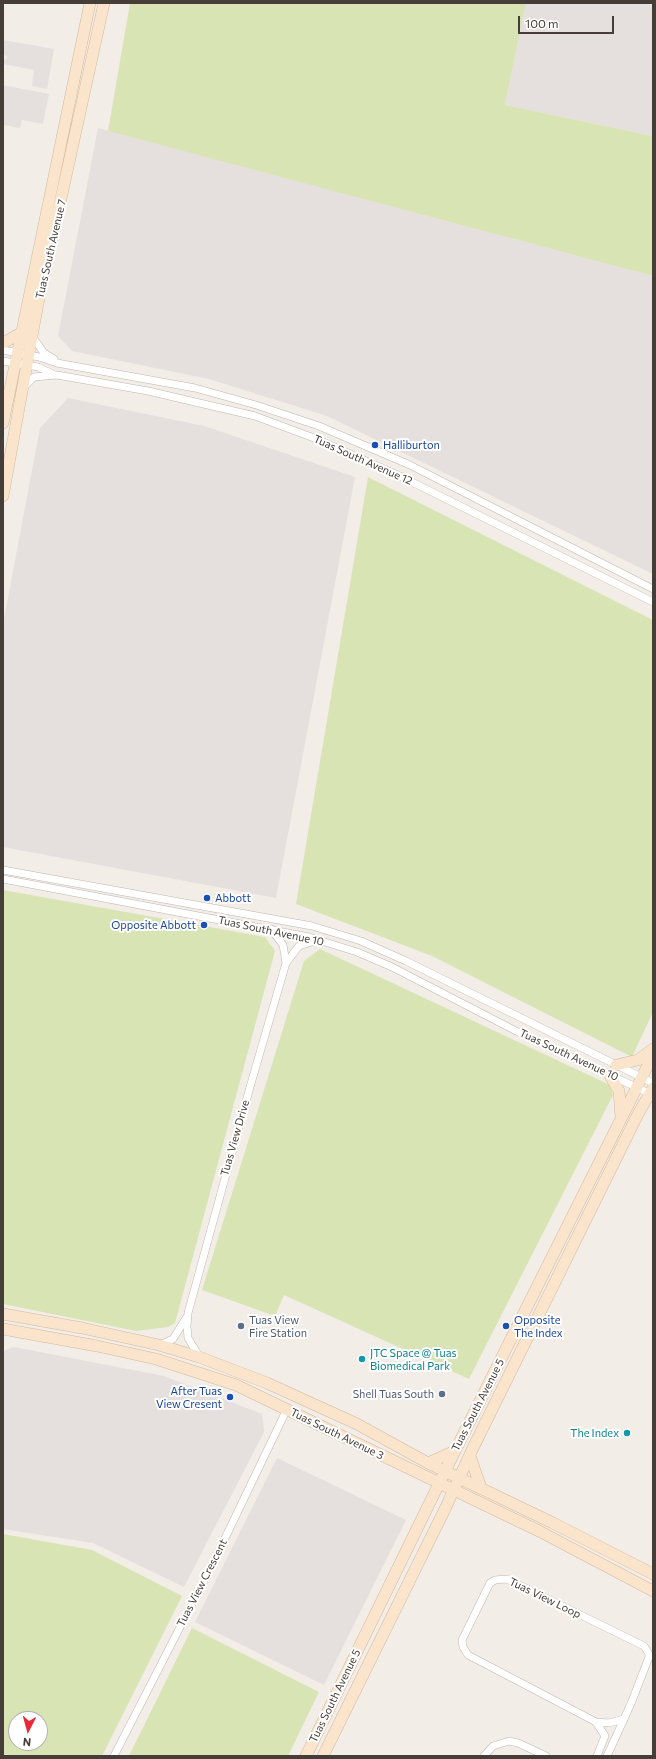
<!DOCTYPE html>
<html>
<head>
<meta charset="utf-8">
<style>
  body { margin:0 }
  #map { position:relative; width:656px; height:1759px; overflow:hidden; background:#f3ede8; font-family:Commissioner,sans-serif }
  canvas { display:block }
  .frame { position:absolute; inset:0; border:4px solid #453d37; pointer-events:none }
  .north { position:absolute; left:8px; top:1711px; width:40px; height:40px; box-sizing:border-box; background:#fff; border:1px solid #b5b1af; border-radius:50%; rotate:186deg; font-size:11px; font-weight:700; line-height:16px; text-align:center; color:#453d37 }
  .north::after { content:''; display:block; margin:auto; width:14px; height:18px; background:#e82a37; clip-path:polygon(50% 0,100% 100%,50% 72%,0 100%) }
  .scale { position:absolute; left:518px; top:16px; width:96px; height:18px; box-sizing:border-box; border:2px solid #453d37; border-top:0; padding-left:5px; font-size:12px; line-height:14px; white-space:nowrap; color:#453d37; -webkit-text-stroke:3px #fff; paint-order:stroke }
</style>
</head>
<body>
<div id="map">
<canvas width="656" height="1759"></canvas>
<div class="frame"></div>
<div class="north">N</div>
<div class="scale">100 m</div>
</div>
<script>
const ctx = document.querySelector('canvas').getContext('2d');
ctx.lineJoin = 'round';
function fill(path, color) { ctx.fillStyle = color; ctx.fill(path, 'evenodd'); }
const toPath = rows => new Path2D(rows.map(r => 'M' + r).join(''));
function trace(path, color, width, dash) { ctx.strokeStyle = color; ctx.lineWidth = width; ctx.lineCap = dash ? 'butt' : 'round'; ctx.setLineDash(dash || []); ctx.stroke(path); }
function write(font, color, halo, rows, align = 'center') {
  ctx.font = font + ' Commissioner,sans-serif'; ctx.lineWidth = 4; ctx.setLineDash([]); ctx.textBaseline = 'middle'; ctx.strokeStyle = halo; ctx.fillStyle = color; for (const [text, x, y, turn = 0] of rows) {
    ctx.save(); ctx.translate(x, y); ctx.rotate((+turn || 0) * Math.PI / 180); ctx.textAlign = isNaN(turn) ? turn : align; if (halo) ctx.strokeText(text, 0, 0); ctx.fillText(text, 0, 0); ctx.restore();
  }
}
const industrial = toPath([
  [526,3,653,3,653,136,505,105],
  [3,40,54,49,47,89,32,86,34,70,3,64,3,59,6,60,7,56,3,55],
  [3,85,49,94,43,124,22,120,20,128,3,125],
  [98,128,653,276,653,574,327,416,209,379,72,351,58,336],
  [68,398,204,426,355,477,276,898,3,847,3,624,40,428],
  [14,1347,164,1376,262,1414,264,1432,184,1587,93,1543,3,1529,3,1351],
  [277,1458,406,1520,324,1685,195,1622]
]);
const green = toPath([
  [130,3,526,3,505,105,653,136,653,276,108,131],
  [368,477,653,620,653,1012,632,1057,432,956,296,904],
  [3,890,265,937,275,951,175,1323,168,1327,136,1331,3,1304],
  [320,949,610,1085,613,1095,469,1379,284,1295,275,1316,202,1290,304,961],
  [3,1534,92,1550,182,1596,102,1756,3,1756],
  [16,1719,40,1719,40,1743,16,1743],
  [192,1628,319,1692,288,1756,129,1756]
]);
const street = toPath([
  [32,336,44,353,54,359],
  [3,350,39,357,57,363,195,388,256,405,319,426,410,465,653,589],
  [3,361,38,367,53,374],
  [24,387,34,377,57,375,148,391,255,416,314,438,404,478,653,602],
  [3,870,312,926,361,941,406,961,653,1083],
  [3,879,309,937,357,952,392,967,518,1032,653,1095],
  [271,929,283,945,286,963],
  [160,1345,173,1339,186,1318],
  [199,1356,188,1338,187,1326,188,1313,250,1087,286,963,299,946,318,940],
  [596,1722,605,1736,597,1756],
  [114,1756,216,1557,287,1409],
  [484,1756,493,1746,509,1741,518,1743,546,1756],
  [607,1756,624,1719,632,1701,649,1657,649,1654,644,1646,507,1579,495,1580,490,1583,462,1640,463,1647,468,1655,596,1722,609,1723,624,1719]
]);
const secondary = toPath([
  [3,343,21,333],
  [3,423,90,3],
  [3,496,38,303,104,3],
  [616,1065,638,1060,653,1049],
  [609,1074,619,1091,621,1117],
  [3,1314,82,1328,159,1345,199,1357,267,1383,357,1424,428,1463,553,1523,653,1574],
  [3,1329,97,1346,156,1359,236,1385,539,1531,653,1591],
  [470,1456,481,1488],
  [428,1463,455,1451],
  [306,1756,455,1451,653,1055],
  [323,1756,445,1509,472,1450,638,1114,653,1088]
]);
const markers = [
  [375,445,4,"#1a4fb4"],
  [207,898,4,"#1a4fb4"],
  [204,925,4,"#1a4fb4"],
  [241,1326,4,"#5c6f8a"],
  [506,1326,4,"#1a4fb4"],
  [362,1359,4,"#0f9aa8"],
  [442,1394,4,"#5c6f8a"],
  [230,1397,4,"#1a4fb4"],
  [627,1433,4,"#0f9aa8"]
];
const streetNames = [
  ["Tuas South Avenue 7",51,249,-77],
  ["Tuas South Avenue 12",363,460,24],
  ["Tuas South Avenue 10",271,931,12],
  ["Tuas South Avenue 10",569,1055,25],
  ["Tuas View Drive",235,1138,-74],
  ["Tuas South Avenue 5",478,1405,-63],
  ["Tuas South Avenue 3",337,1434,26],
  ["Tuas View Crescent",202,1583,-63],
  ["Tuas View Loop",545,1598,26],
  ["Tuas South Avenue 5",335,1696,-64]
];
const transitNames = [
  ["Halliburton",383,445],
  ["Abbott",215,898],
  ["Opposite Abbott",196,925,"right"],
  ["Opposite",514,1320],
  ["The Index",514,1333],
  ["After Tuas",222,1391,"right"],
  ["View Cresent",222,1404,"right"]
];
const serviceNames = [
  ["Tuas View",249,1320],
  ["Fire Station",249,1333],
  ["Shell Tuas South",434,1394,"right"]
];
const cultureNames = [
  ["JTC Space @ Tuas",370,1353],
  ["Biomedical Park",370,1366],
  ["The Index",619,1433,"right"]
];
fill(industrial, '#e5dfdd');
fill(green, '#d9e4b4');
trace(street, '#c0b6ae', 8);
trace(secondary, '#d2b99d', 12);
trace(street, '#fff', 7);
trace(secondary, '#fae4cb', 11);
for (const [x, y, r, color] of markers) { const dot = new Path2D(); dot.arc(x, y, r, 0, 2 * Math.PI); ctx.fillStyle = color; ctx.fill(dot); trace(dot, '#fff', 1.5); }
write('11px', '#453d37', '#fff', streetNames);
write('11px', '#164399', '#fff', transitNames, 'left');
write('11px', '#4e5e75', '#fff', serviceNames, 'left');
write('11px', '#0d838f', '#fff', cultureNames, 'left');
</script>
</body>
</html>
